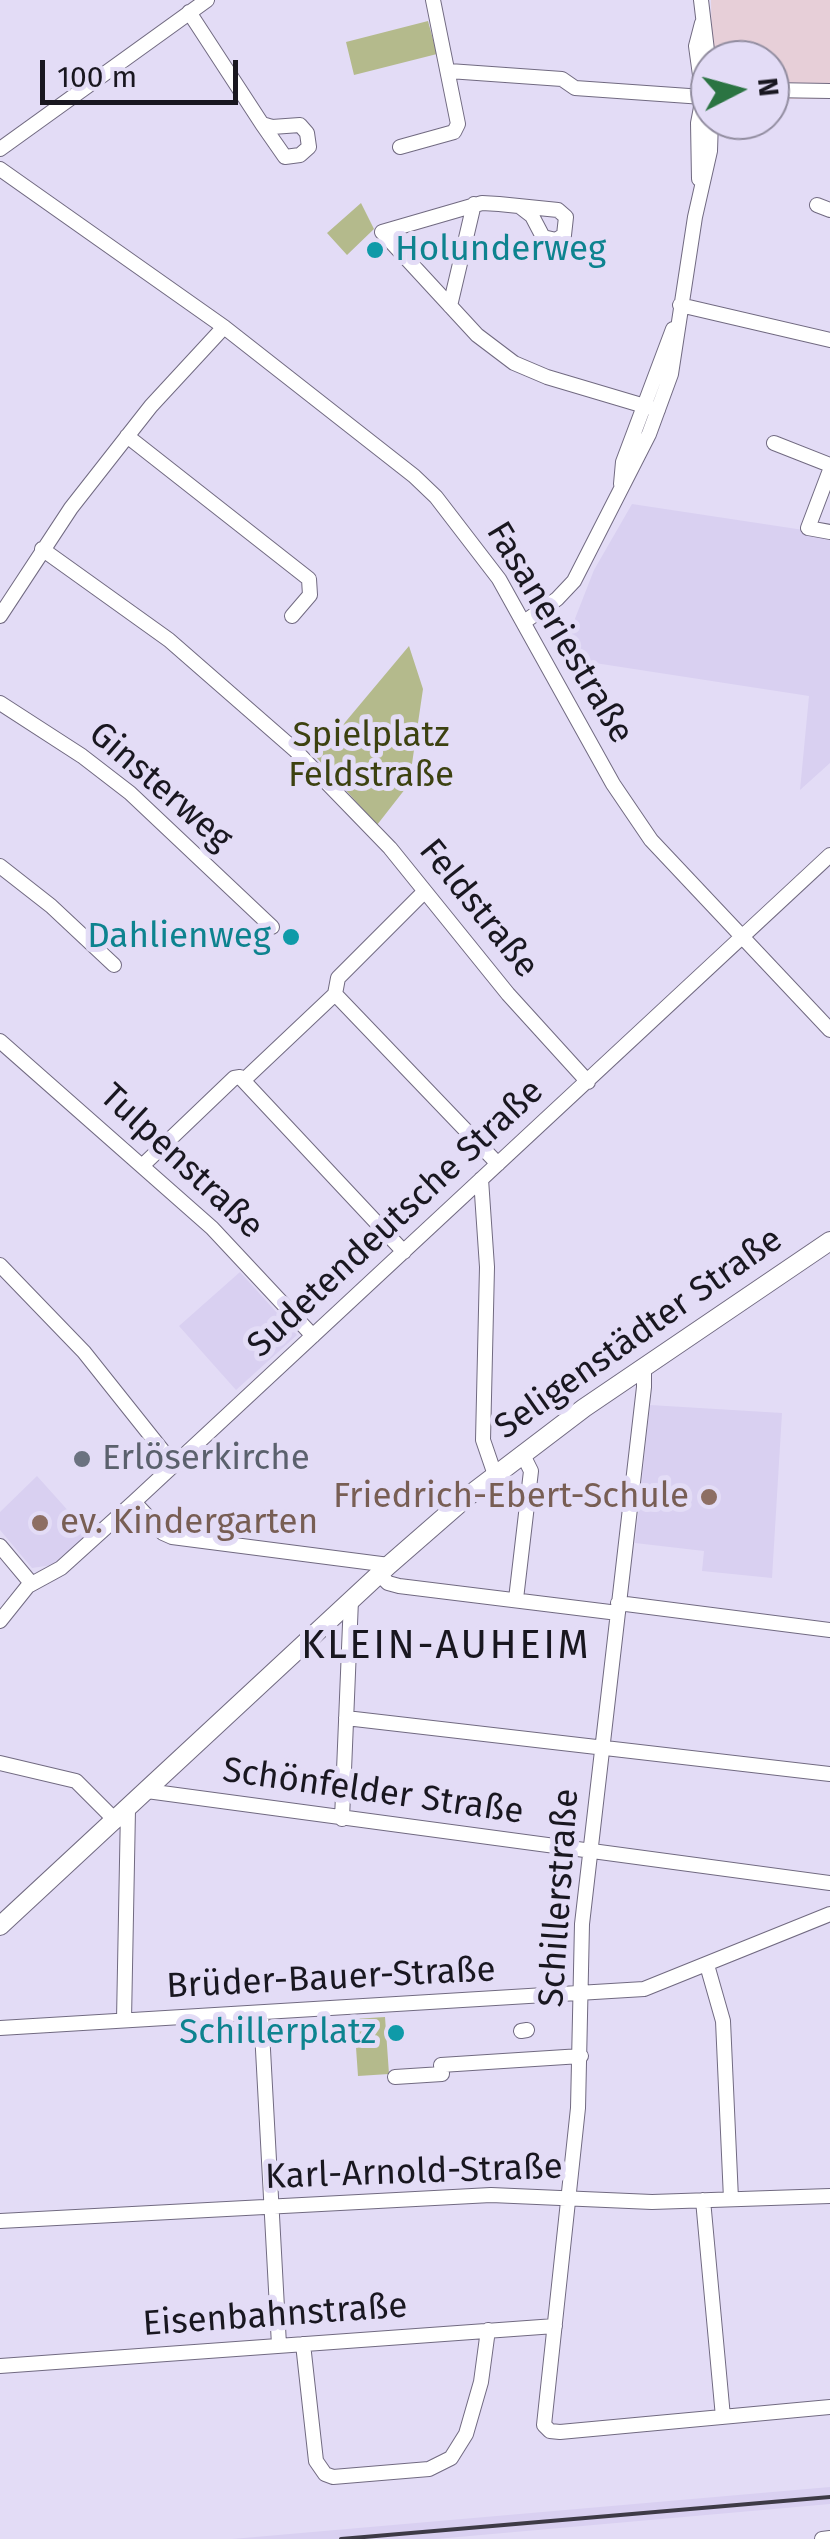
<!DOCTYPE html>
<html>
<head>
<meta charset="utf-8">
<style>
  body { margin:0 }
  #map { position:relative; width:830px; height:2539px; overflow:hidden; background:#e3dcf6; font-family:"Fira Sans",sans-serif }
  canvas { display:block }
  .north { position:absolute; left:690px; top:40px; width:100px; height:100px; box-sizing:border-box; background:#e3dcf6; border:2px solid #928da0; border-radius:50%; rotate:84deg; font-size:28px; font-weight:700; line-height:40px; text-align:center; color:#191720 }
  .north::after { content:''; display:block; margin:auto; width:35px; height:45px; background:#2b7442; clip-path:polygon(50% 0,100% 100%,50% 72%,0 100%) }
  .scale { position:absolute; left:40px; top:60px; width:198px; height:45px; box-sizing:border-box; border:5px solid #191720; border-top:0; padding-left:12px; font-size:30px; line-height:35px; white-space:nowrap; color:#191720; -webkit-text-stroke:8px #e3dcf6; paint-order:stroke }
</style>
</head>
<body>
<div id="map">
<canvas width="830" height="2539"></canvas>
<div class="north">N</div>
<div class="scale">100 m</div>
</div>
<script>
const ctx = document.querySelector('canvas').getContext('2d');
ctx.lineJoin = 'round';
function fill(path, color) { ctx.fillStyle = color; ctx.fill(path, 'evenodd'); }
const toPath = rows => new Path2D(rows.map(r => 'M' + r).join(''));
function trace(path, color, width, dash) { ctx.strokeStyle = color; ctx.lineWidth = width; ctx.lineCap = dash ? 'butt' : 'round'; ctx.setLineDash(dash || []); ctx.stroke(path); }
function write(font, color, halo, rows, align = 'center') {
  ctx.font = font + ' "Fira Sans",sans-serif'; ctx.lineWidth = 10; ctx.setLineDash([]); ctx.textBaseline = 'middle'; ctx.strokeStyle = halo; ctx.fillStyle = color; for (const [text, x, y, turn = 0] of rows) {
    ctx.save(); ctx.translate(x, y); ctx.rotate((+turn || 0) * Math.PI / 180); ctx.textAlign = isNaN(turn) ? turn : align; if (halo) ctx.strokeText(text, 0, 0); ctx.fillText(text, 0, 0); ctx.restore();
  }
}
const commercial = toPath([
  [711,0,830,0,830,99,770,99,770,60,712,60]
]);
const built = toPath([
  [632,504,830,534,830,763,800,790,809,696,569,659,567,669,560,657,594,570],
  [240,1272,297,1335,236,1390,179,1326],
  [650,1405,782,1413,772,1578,702,1571,704,1551,635,1543],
  [37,1476,89,1534,52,1565,32,1568,0,1530,0,1512],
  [830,2487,830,2504,436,2539,232,2539]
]);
const green = toPath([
  [428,21,437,54,354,75,346,42],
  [361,203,374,229,347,255,327,233],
  [409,646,423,689,409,784,377,825,316,757],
  [385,2017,389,2074,358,2076,354,2019]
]);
const minor = toPath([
  [701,0,709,67,703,89],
  [189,12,262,124,272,127,300,125,307,133,309,147,300,155,285,157,262,124],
  [449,71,562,79,575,88,703,97],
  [770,90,830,91],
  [400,147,454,132,458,124,433,0],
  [0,149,207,0],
  [0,169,224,327,414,476,436,497,499,579,613,784,651,840,830,1030],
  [699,179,698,123,703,97,696,46,702,23],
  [817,205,830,210],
  [519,206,532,216,543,237,556,240,564,235,566,217,558,210,499,204,482,203,382,232,477,335,514,363,547,377,658,410],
  [680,305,830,340],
  [450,306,474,204],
  [127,436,309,579,310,595,292,616],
  [774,443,830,465],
  [830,470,808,528,830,532],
  [621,484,623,462,673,329],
  [42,549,169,640,295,750,390,848,508,994,588,1082],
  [0,616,71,508,151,406,224,327],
  [524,622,557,599,574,581,649,434,671,374,695,217,710,151,711,120],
  [0,703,82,756,130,793,272,927],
  [0,866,51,906,114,965],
  [335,994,498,1164],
  [335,994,338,978,423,893],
  [0,1041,212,1228,313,1336],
  [245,1079,335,994],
  [143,1165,234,1078,240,1077,404,1252],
  [481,1179,487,1267,483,1440,495,1475],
  [0,1265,84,1352,174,1465],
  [644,1368,644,1387,582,1924,578,2108,544,2425,550,2431,560,2432,830,2407],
  [134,1502,163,1533,172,1537,389,1565],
  [0,1546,31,1583],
  [379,1574,388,1583,399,1586,618,1613],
  [516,1599,531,1471,522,1453],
  [618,1603,830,1630],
  [0,1621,28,1586,61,1568,134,1502,830,855],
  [346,1718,830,1774],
  [0,1763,76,1781,116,1821],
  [147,1791,830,1883],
  [342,1819,351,1600],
  [707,1965,723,2021,731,2199],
  [261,2013,279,2345],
  [124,2020,128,1809],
  [0,2028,644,1989,830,1914],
  [521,2031,527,2030],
  [395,2077,442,2074,441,2065,581,2056],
  [703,2200,723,2417],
  [0,2221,491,2195,652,2202,830,2196],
  [303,2344,316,2461,325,2474,333,2477,429,2469,451,2458,466,2434,481,2382,488,2330],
  [0,2366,555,2326],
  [822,2539,830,2538]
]);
const major = toPath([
  [0,1926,389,1565,467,1497,584,1408,830,1241]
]);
const rail = toPath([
  [341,2539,830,2497]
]);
const markers = [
  [375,250,10,"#0f9aa8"],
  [291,937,10,"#0f9aa8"],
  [82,1459,10,"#6b7280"],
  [709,1497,10,"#8d6e63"],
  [40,1523,10,"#8d6e63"],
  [396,2033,10,"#0f9aa8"]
];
const cultureNames = [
  ["Holunderweg",395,250,"left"],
  ["Dahlienweg",271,937],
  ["Schillerplatz",376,2033]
];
const streetNames = [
  ["Fasaneriestraße",559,633,59],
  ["Ginsterweg",160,787,41],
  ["Feldstraße",478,909,51],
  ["Tulpenstraße",181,1162,43],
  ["Sudetendeutsche Straße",396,1219,-43],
  ["Seligenstädter Straße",639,1334,-35],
  ["Schönfelder Straße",373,1792,8],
  ["Schillerstraße",560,1898,-86],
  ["Brüder-Bauer-Straße",331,1979,-3],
  ["Karl-Arnold-Straße",414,2173,-2],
  ["Eisenbahnstraße",275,2316,-4]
];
const parkNames = [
  ["Spielplatz",371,736],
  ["Feldstraße",371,776]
];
const worshipNames = [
  ["Erlöserkirche",102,1459]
];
const educationNames = [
  ["Friedrich-Ebert-Schule",689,1497],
  ["ev. Kindergarten",60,1523,"left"]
];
const quarterNames = [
  ["KLEIN-AUHEIM",446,1647]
];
fill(commercial, '#e7cfd8');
fill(built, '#d9d0f1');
fill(green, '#b4ba8c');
trace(minor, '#716a81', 16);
trace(major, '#716a81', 20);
trace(minor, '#fff', 14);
trace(major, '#fff', 18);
trace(rail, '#3d3a46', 4);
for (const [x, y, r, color] of markers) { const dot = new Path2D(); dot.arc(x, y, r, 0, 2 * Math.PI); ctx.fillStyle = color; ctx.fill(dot); trace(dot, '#e3dcf6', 4); }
write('35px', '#0d838f', '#e3dcf6', cultureNames, 'right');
write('35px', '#191720', '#e3dcf6', streetNames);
write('35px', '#3c4110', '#e3dcf6', parkNames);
write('35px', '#5b616d', '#e3dcf6', worshipNames, 'left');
write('35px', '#785e54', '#e3dcf6', educationNames, 'right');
ctx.letterSpacing = '2.5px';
write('40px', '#191720', '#e3dcf6', quarterNames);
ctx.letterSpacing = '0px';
</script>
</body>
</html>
